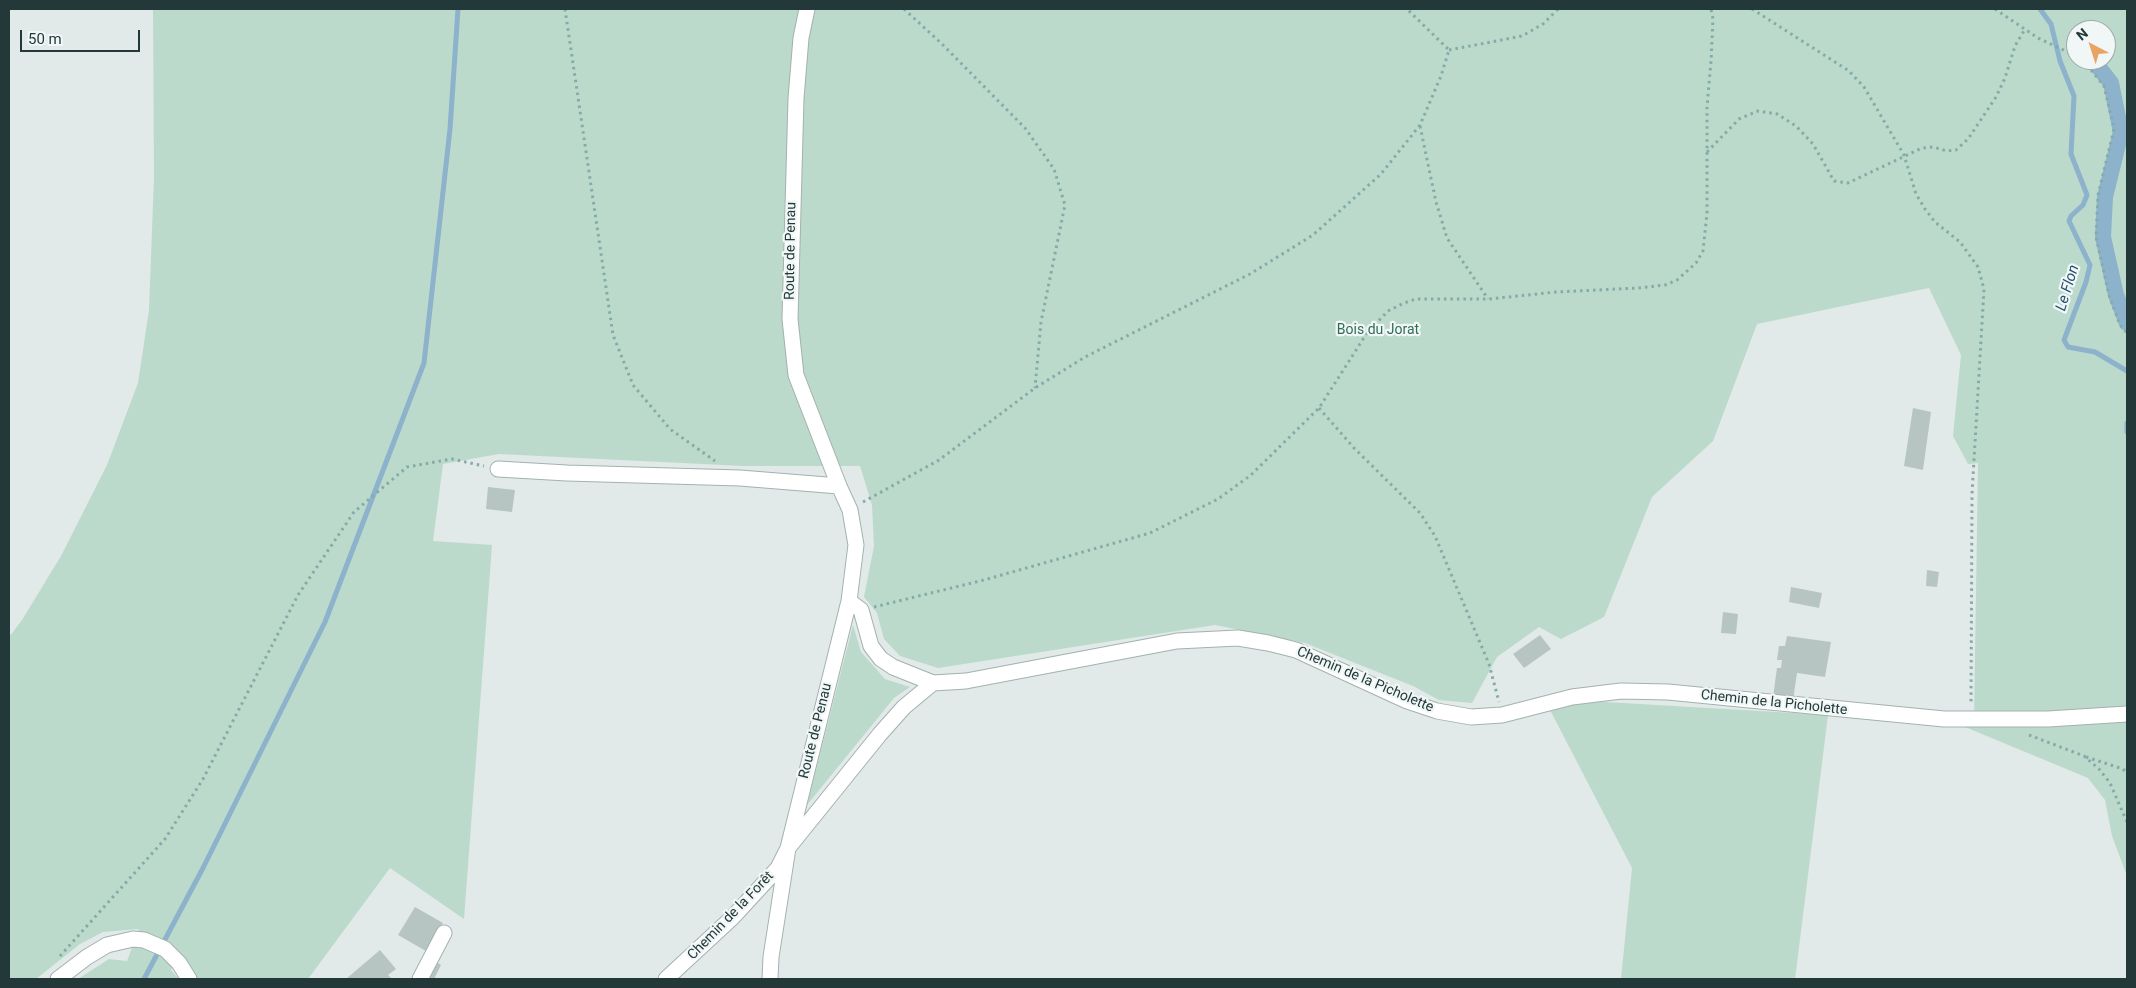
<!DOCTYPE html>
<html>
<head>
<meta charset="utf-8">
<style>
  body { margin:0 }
  #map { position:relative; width:2136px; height:988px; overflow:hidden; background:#e1eae8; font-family:Roboto,sans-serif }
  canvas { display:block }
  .frame { position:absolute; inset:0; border:10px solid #233939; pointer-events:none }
  .north { position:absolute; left:2066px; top:20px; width:50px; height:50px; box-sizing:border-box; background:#f1f7f6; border:1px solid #9fabaa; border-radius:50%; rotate:320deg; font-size:14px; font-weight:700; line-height:20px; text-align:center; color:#233939 }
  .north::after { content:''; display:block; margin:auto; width:18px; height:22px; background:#e7a463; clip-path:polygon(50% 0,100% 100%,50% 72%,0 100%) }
  .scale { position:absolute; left:20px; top:30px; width:120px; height:22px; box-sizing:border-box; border:2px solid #233939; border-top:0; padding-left:6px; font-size:15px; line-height:18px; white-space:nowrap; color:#233939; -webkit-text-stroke:4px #f1f7f6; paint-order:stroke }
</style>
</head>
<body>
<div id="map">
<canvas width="2136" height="988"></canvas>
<div class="frame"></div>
<div class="north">N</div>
<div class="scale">50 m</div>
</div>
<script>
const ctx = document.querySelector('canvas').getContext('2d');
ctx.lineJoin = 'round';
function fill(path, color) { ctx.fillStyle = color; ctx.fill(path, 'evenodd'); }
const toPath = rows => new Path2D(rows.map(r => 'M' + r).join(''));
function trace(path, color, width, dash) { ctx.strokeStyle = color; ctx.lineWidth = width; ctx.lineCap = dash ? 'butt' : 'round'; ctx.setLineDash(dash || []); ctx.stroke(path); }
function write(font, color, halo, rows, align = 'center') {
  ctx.font = font + ' Roboto,sans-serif'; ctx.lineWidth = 4.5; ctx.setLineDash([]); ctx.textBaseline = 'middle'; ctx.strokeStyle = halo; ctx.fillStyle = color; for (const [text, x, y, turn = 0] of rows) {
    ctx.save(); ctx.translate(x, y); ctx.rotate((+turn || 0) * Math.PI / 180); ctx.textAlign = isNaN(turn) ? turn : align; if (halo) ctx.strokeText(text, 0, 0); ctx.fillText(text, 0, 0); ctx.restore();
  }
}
const green = toPath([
  [153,9,2127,9,2127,876,2112,836,2105,800,2088,778,1953,722,1974,722,1978,463,1968,464,1953,436,1961,355,1929,288,1757,324,1713,441,1652,497,1604,617,1561,639,1539,627,1497,657,1472,703,1439,700,1413,686,1305,643,1215,625,938,668,900,656,884,639,877,613,864,597,874,546,872,505,860,466,743,466,499,454,443,464,433,541,492,545,464,919,390,868,308,979,197,979,193,971,180,956,171,970,179,979,78,979,109,959,127,961,139,929,103,932,80,944,36,979,9,979,9,637,22,620,61,556,107,465,138,383,149,310,154,177],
  [2076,30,2106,30,2106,60,2076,60],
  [853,625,861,652,885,679,910,687,894,698,807,805],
  [1571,700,1828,715,1795,979,1621,979,1632,868,1549,708]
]);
const stream = toPath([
  [2040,9,2051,24,2060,61,2074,96,2071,154,2087,195,2083,205,2071,216,2069,221,2090,265,2086,282,2064,340,2068,347,2095,352,2127,371],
  [2127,423,2127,432],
  [144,979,203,868,325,622,424,363,450,129,458,9]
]);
const canal = toPath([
  [2093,60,2111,83,2121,132,2105,197,2103,237,2116,295,2127,323]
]);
const building = toPath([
  [1913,408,1931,412,1923,470,1904,466],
  [488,487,515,490,512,512,486,509],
  [1927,570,1939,572,1937,587,1926,586],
  [1791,587,1822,593,1819,608,1789,602],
  [1723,612,1738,614,1736,634,1721,633],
  [1540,635,1551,649,1524,668,1513,654],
  [1787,636,1831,642,1825,677,1797,673,1793,700,1773,697,1777,668,1781,668,1782,660,1777,660,1779,646,1785,646],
  [415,907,443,923,426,951,398,935],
  [380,950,396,969,388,975,392,979,346,979],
  [435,961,441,965,434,979,425,979]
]);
const path = toPath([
  [565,9,613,335,633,385,670,429,715,461],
  [904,9,942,44,1025,128,1054,169,1065,205,1041,322,1035,388],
  [1752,9,1849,71,1864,87,1904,155,1916,194,1925,209,1935,222,1960,242,1978,267,1984,289,1972,494,1971,704],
  [1995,9,2038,38,2076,56],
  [1449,50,1522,36,1543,24,1558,9],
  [2083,60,2104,86,2114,129,2098,195,2096,237,2109,295,2120,325,2127,333],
  [1420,126,1436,202,1447,238,1488,299],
  [1707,152,1739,119,1758,111,1777,114,1796,126,1813,144,1834,181,1848,183,1922,148,1933,147,1947,151,1956,150,1968,139,1996,97,2005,78,2015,46,2025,29],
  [1319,408,1354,448,1420,513,1435,536,1489,664,1499,702],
  [863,502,939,460,1035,388,1085,357,1250,274,1313,235,1381,174,1420,125,1441,76,1449,50,1407,9],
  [874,607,984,580,1150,533,1218,499,1251,475,1319,408,1367,333,1388,311,1404,303,1416,299,1489,299,1556,292,1638,288,1665,285,1677,280,1696,263,1703,251,1707,213,1707,107,1711,61,1713,19,1711,9],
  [2029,735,2084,756,2099,769,2110,783,2127,822],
  [2086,757,2123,769,2127,773],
  [60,956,165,839,203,779,298,595,354,512,407,467,452,459,484,466]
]);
const street = toPath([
  [807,9,801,38,796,98,790,319,796,375,839,486],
  [498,469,567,473,740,478,839,486,850,510,856,545,849,601,788,848,771,957,770,979],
  [849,601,861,610,871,646,881,659,893,667,933,683,966,681,1177,641,1238,638,1268,643,1296,650,1407,701,1437,711,1471,717,1502,715,1572,697,1621,691,1668,692,1944,719,2048,719,2127,714],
  [58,979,87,957,107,945,133,939,144,940,165,949,179,963,189,979],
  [420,979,444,933],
  [666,979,733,917,778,868,788,848,880,734,904,707,933,683]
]);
const streetNames = [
  ["Route de Penau",791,251,-89],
  ["Chemin de la Picholette",1365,680,23],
  ["Chemin de la Picholette",1774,703,6],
  ["Route de Penau",816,731,-76],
  ["Chemin de la Forêt",731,916,-46]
];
const parkNames = [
  ["Bois du Jorat",1378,330]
];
const waterNames = [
  ["Le Flon",2068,288,-73]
];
fill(green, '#bbdacb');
trace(stream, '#8db2cb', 5);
trace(canal, '#8db2cb', 16);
fill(building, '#b7c5c2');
trace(street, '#a4b1b0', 17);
trace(path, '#84aba9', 3, [2.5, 4]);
trace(street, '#fff', 15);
write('14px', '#233939', '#f1f7f6', streetNames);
write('14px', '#306d57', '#f1f7f6', parkNames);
write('italic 15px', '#225070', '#f1f7f6', waterNames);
</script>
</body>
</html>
